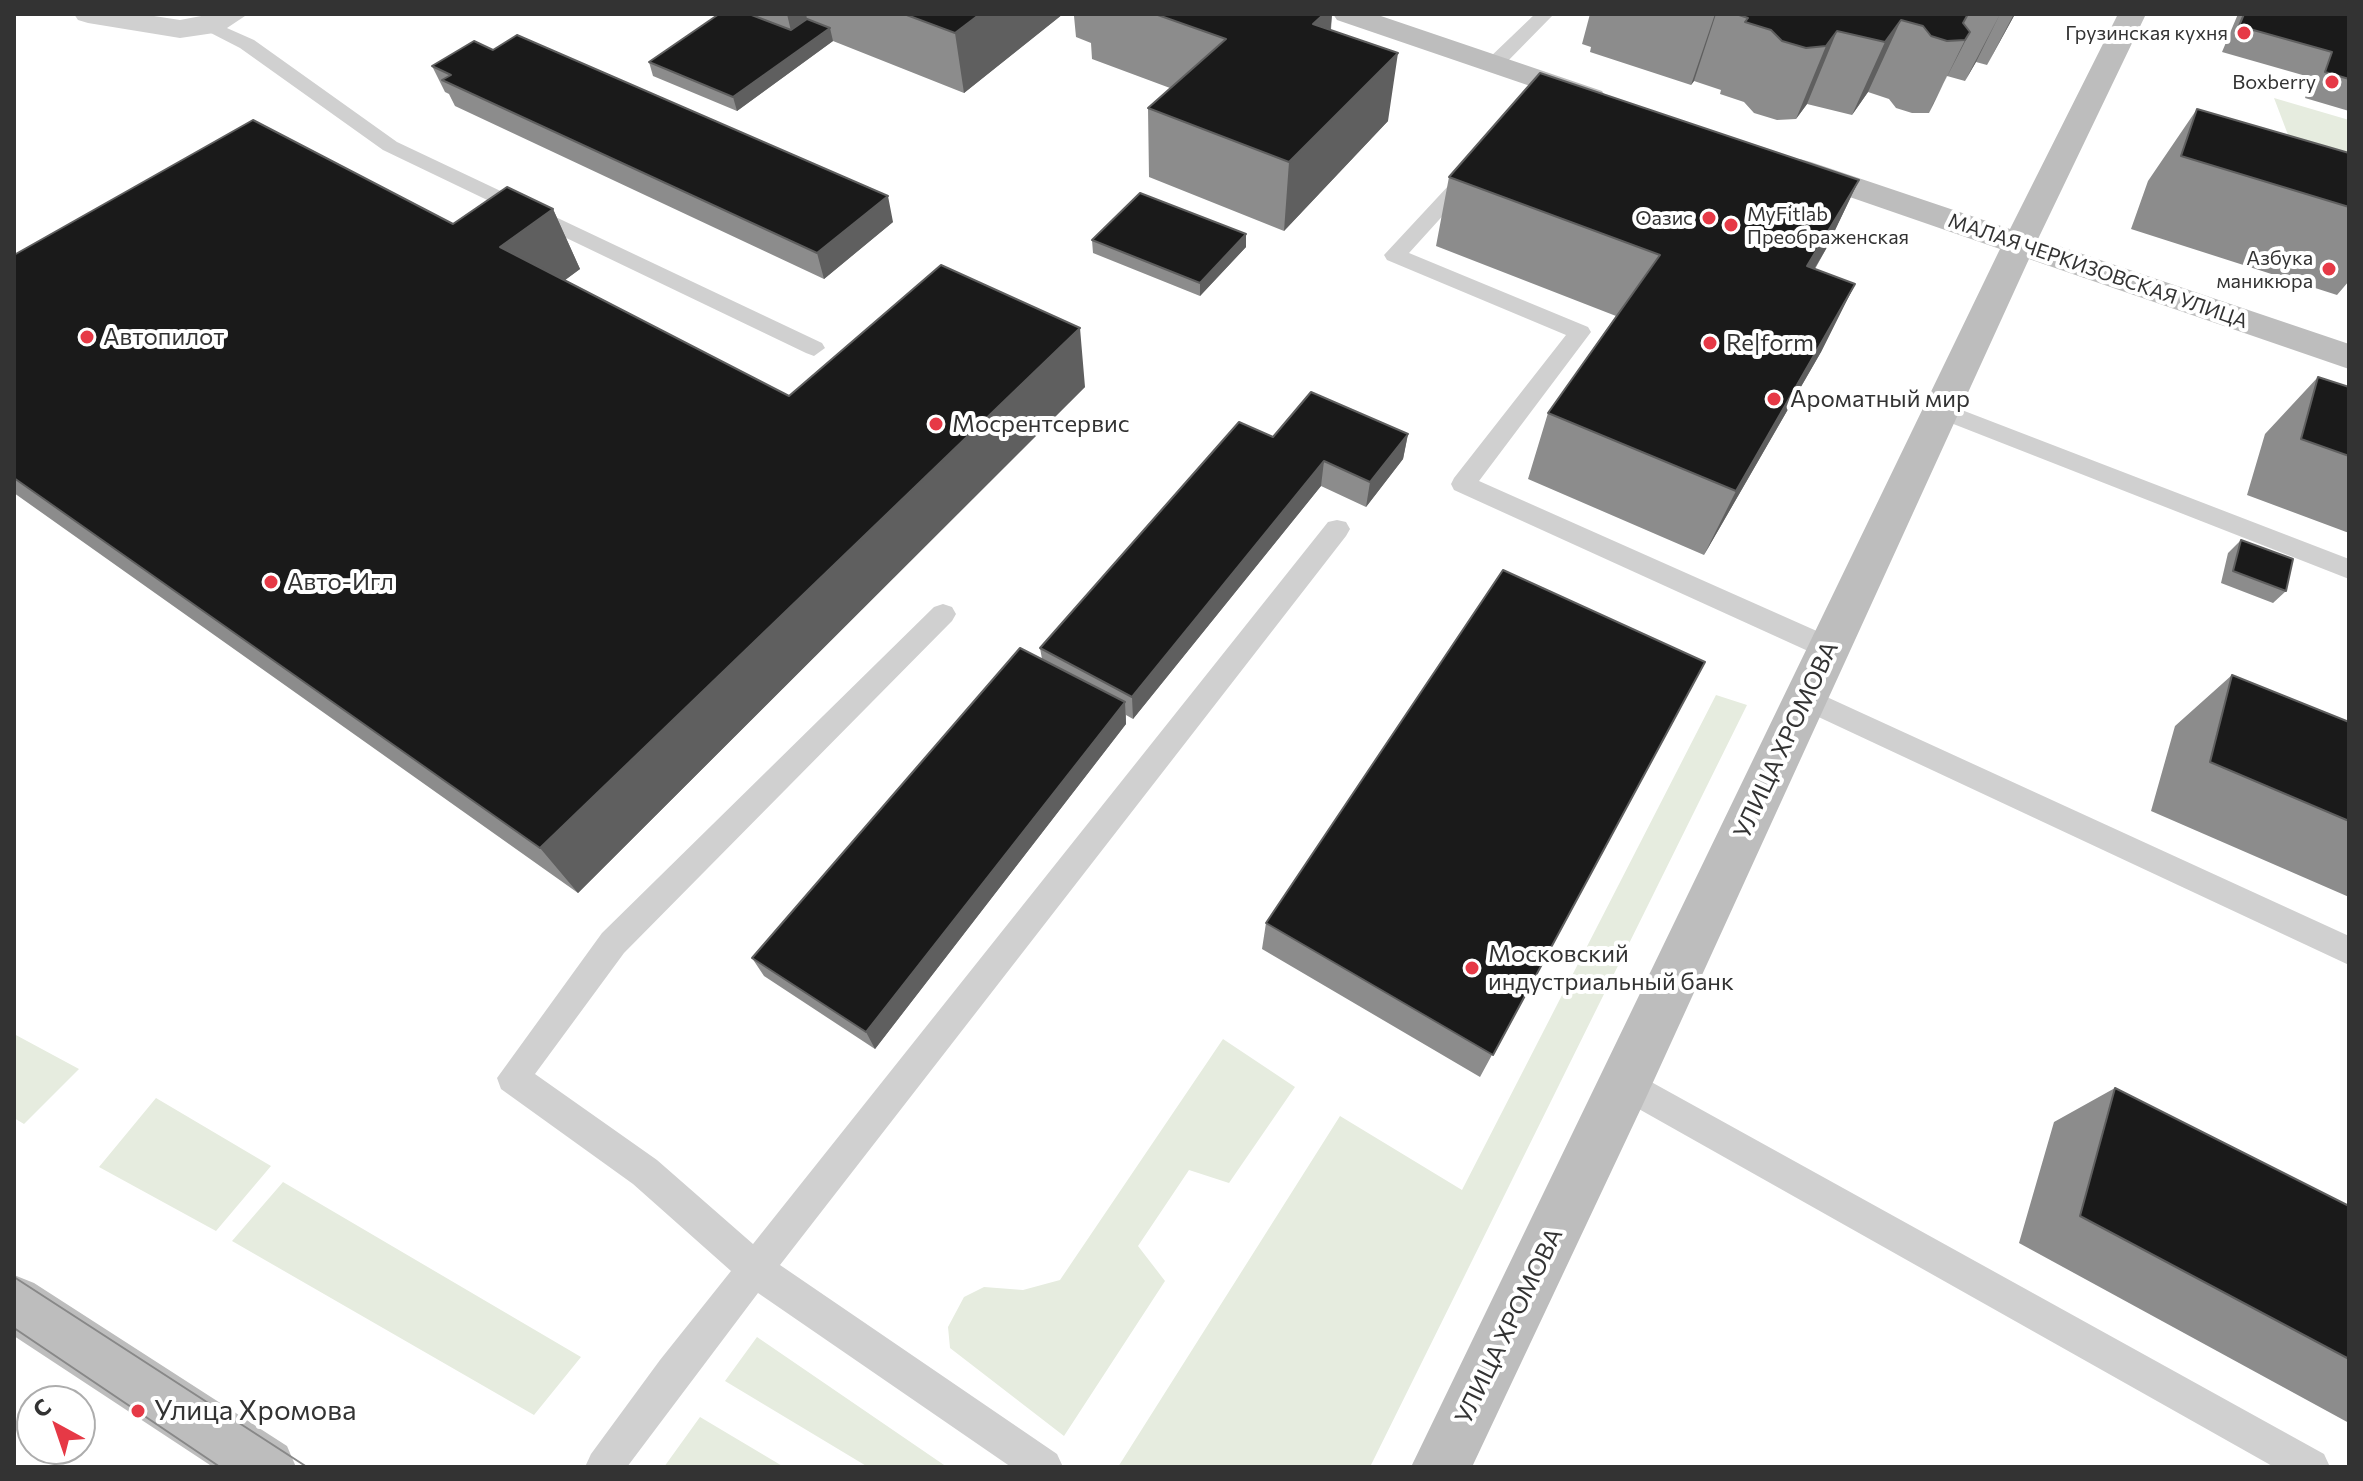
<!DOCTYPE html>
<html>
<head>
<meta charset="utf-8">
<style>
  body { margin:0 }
  #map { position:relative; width:2363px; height:1481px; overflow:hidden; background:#fff; font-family:Commissioner,sans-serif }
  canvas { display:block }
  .frame { position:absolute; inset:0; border:16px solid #333; pointer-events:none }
  .north { position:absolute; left:16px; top:1385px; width:80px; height:80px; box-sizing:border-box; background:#fff; border:2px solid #adadad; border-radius:50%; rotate:320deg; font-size:22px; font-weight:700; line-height:32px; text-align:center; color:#333 }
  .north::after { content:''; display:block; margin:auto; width:28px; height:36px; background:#e63946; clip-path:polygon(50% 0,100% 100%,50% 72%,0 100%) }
</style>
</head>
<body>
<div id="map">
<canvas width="2363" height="1481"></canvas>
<div class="frame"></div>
<div class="north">С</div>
</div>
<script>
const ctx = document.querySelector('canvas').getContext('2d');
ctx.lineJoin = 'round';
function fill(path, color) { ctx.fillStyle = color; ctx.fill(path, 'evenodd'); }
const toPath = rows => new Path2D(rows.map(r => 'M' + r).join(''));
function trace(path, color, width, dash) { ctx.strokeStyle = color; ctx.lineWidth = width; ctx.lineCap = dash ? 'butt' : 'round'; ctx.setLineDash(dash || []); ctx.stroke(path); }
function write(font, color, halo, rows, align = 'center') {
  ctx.font = font + ' Commissioner,sans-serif'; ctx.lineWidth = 8; ctx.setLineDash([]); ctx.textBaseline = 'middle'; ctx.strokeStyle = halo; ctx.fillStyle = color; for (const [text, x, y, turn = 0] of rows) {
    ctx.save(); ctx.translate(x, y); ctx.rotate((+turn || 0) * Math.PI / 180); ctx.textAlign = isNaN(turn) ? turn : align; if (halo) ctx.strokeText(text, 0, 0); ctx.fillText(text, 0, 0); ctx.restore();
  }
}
const green = toPath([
  [2274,98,2349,120,2349,165,2293,148],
  [1716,695,1747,705,1370,1467,1118,1467,1340,1116,1462,1190],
  [14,1034,79,1069,24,1124,14,1118],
  [1223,1039,1295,1087,1229,1183,1189,1170,1138,1246,1165,1281,1064,1436,950,1348,948,1327,964,1297,984,1287,1023,1290,1060,1280],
  [156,1098,271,1166,216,1231,99,1167],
  [283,1182,581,1357,534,1415,232,1241],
  [757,1337,947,1467,868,1467,725,1381],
  [700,1417,784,1467,664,1467]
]);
const lane = toPath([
  [1535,14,1554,14,1501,68,1487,68,1487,60,1535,14],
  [211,21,254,40,397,142,822,343,825,348,814,356,806,353,383,150,240,48,205,30,205,22,211,21],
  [1470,168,1477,170,1480,174,1477,178,1409,253,1588,327,1591,332,1479,481,1837,640,1841,648,1837,656,1828,659,1819,656,1454,490,1451,484,1454,478,1566,335,1387,260,1384,255,1463,170,1470,168],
  [1941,402,2349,559,2349,579,1933,416,1929,410,1933,404,1941,402],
  [1337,520,1346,522,1350,529,1346,536,780,1265,1057,1454,1063,1467,1011,1467,758,1293,627,1467,585,1467,591,1454,660,1360,731,1271,633,1184,501,1089,497,1078,602,933,934,607,943,604,952,607,956,614,952,621,624,953,535,1074,657,1160,753,1244,1328,522,1337,520],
  [1805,687,2349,936,2349,965,1795,706,1791,698,1795,690,1805,687],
  [1626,1068,2324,1454,2330,1467,2274,1467,1614,1095,1610,1084,1614,1073,1626,1068]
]);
const street = toPath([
  [74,14,141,14,180,20,212,14,248,14,221,32,180,38,88,23,78,20,74,14]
]);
const secondary = toPath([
  [1333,14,1375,14,1602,91,1606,97,1602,103,1591,106,1580,103,1337,20,1333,14],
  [2118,14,2146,14,2038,239,2349,344,2349,369,2029,259,1644,1102,1472,1467,1411,1467,2000,249,1789,176,1784,169,1789,162,1800,159,1811,162,2010,229,2118,14],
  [14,1275,34,1283,287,1446,296,1467,213,1467,14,1336,14,1275]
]);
const tram = toPath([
  [14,1277,307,1467],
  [14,1328,220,1467]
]);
const wall = toPath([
  [719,14,1063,14,964,93,833,41,737,111,653,76,649,62],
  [1068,14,1332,14,1331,30,1388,121,1284,231,1149,177,1148,108,1170,88,1092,59,1091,43,1076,37,1074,16],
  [1590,14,2015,14,1987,65,1976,62,1965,81,1947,76,1929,113,1912,113,1896,108,1889,99,1868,92,1852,115,1807,104,1796,119,1777,120,1754,113,1744,102,1720,94,1721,90,1694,81,1691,85,1590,52,1591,47,1582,44],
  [2238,14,2349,14,2349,111,2305,98,2313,78,2222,52],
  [493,50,893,222,824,279,455,106,449,94,445,92,432,66],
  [2197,109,2349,153,2349,281,2337,295,2131,229,2148,181],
  [1449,177,1859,180,1826,249,1815,269,1855,284,1821,352,1704,555,1528,479,1548,413,1616,316,1436,246],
  [553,209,580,269,565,280,789,396,1085,387,578,893,14,493,14,255,453,224],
  [1246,234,1246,247,1200,296,1093,253,1092,240],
  [2318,377,2349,387,2349,533,2247,495,2265,434],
  [1408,434,1403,459,1366,507,1321,486,1133,719,1126,715,1126,724,875,1049,764,976,752,958,1042,659,1040,648,1273,437],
  [2241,540,2286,591,2273,603,2221,583,2228,553],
  [1705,662,1480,1077,1262,949,1266,923],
  [2232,675,2349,722,2349,897,2151,811,2175,726],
  [2115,1088,2349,1206,2349,1423,2019,1243,2054,1122]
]);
const shadedWall = toPath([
  [787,14,806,14,810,33,794,44],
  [980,14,1063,14,964,93,955,33],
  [1324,14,1332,14,1326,74,1313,24],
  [1715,14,1716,14,1694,81,1691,85],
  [2000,14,1976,62,1965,81],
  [2014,14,2015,14,1987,65],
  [1901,20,1868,92,1852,115,1885,42],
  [830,28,833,41,737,111,733,97],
  [1837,31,1807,104,1796,119,1826,46],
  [1970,32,1933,104,1929,113,1965,40],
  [1398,53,1388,121,1284,231,1289,162],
  [1859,180,1826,249,1775,335,1807,266],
  [888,196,893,222,824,279,817,253],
  [553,209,580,269,530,306,500,247],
  [1246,234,1246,247,1200,296,1200,283],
  [1855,284,1821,352,1704,555,1736,491],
  [1080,328,1085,387,578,893,540,848],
  [1408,434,1403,459,1366,507,1370,482],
  [1324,461,1321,486,1133,719,1132,697],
  [1125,702,1126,724,875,1049,866,1032]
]);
const building = toPath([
  [719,14,749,14,791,30,807,19,830,28,733,97,649,62,719,14],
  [904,14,980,14,955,33,904,14],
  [1155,14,1324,14,1313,24,1398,53,1289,162,1148,108,1226,39,1155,14],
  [1736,14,1968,14,1963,23,1970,32,1965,40,1947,41,1931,36,1923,26,1901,20,1885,42,1837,31,1826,46,1806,48,1782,41,1771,30,1745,22,1748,18,1736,14],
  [2244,14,2349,14,2349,79,2325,72,2332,52,2239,26,2244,14],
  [517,35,888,196,817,253,442,80,451,75,432,66,474,41,493,50,517,35],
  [1540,73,1859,180,1807,266,1855,284,1736,491,1548,413,1660,255,1449,177,1540,73],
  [2197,109,2349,153,2349,207,2181,156,2197,109],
  [253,120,453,224,507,187,553,209,500,247,789,396,941,265,1080,328,540,848,14,478,14,255,253,120],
  [1140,193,1246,234,1200,283,1092,240,1140,193],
  [2318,377,2349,387,2349,456,2301,439,2318,377],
  [1311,392,1408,434,1370,482,1324,461,1132,697,1040,648,1239,422,1273,437,1311,392],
  [2241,540,2293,559,2286,591,2233,571,2241,540],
  [1503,570,1705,662,1493,1055,1266,923,1503,570],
  [1020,648,1125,702,866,1032,752,958,1020,648],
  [2232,675,2349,722,2349,821,2210,762,2232,675],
  [2115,1088,2349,1206,2349,1359,2080,1216,2115,1088]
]);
const markers = [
  [2244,33,8,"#e63946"],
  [2332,82,8,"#e63946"],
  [1709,218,8,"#e63946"],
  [1731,225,8,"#e63946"],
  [2329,269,8,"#e63946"],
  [87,337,8,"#e63946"],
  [1710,343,8,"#e63946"],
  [1774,399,8,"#e63946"],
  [936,424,8,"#e63946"],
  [271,582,8,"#e63946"],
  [1472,968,8,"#e63946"],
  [138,1411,8,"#e63946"]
];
const farPoinames = [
  ["Грузинская кухня",2228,33],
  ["Boxberry",2316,82],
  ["MyFitlab",1747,214,"left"],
  ["Преображенская",1747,237,"left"],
  ["Оазис",1693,218],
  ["Азбука",2313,258],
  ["маникюра",2313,281]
];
const farStreetnames = [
  ["МАЛАЯ ЧЕРКИЗОВСКАЯ УЛИЦА",2098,271,19]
];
const poiNames = [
  ["Автопилот",103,337],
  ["Re|form",1726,343],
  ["Ароматный мир",1790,399],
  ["Мосрентсервис",952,424],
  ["Авто-Игл",287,582],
  ["Московский",1488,954],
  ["индустриальный банк",1488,982]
];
const streetNames = [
  ["УЛИЦА ХРОМОВА",1786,740,-65],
  ["УЛИЦА ХРОМОВА",1509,1326,-64]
];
const nearPoinames = [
  ["Улица Хромова",154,1411]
];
fill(green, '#e6ecdf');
fill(lane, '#d0d0d0');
fill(street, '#d0d0d0');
fill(secondary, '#bdbdbd');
trace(tram, '#888', 2);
fill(wall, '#8c8c8c');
fill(shadedWall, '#5f5f5f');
fill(building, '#1a1a1a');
trace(building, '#5f5f5f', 2);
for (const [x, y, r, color] of markers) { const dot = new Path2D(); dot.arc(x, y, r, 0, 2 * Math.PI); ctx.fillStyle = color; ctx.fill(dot); trace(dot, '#fff', 3); }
write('20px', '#333', '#fff', farPoinames, 'right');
write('20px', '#333', '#fff', farStreetnames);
write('24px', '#333', '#fff', poiNames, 'left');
write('24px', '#333', '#fff', streetNames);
write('28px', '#333', '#fff', nearPoinames, 'left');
</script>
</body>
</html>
